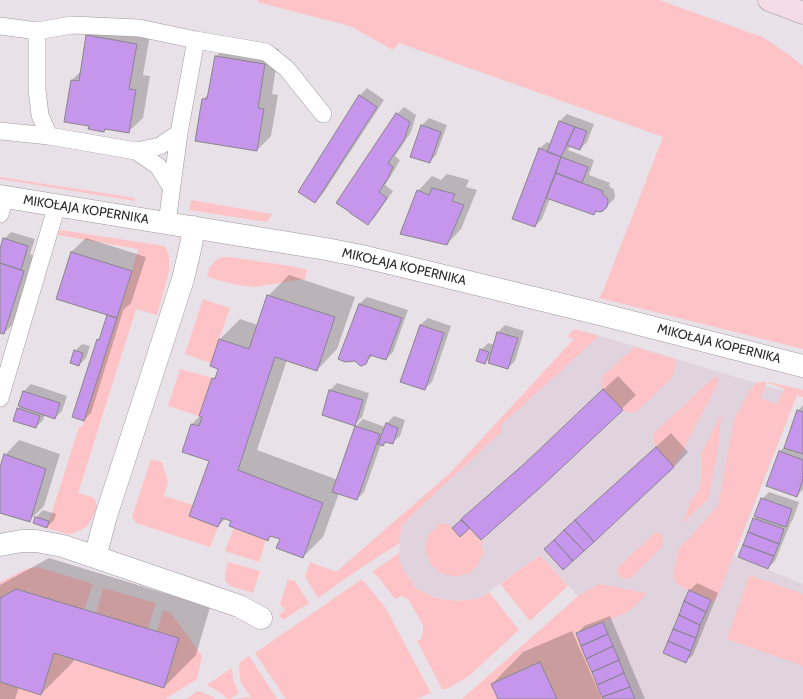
<!DOCTYPE html>
<html>
<head>
<meta charset="utf-8">
<style>
  body { margin:0 }
  canvas { display:block; background:#e8e1e7 }
</style>
</head>
<body>
<canvas width="803" height="699"></canvas>
<script>
const ctx = document.querySelector('canvas').getContext('2d');
ctx.lineJoin = 'round';
function fill(path, color) { ctx.fillStyle = color; ctx.fill(path, 'evenodd'); }
const toPath = rows => new Path2D(rows.map(r => 'M' + r).join(''));
function trace(path, color, width, dash) { ctx.strokeStyle = color; ctx.lineWidth = width; ctx.lineCap = dash ? 'butt' : 'round'; ctx.setLineDash(dash || []); ctx.stroke(path); }
function write(font, color, halo, rows, align = 'center') {
  ctx.font = font + ' Cabin,sans-serif'; ctx.lineWidth = 3; ctx.setLineDash([]); ctx.textBaseline = 'middle'; ctx.strokeStyle = halo; ctx.fillStyle = color; for (const [text, x, y, turn = 0] of rows) {
    ctx.save(); ctx.translate(x, y); ctx.rotate((+turn || 0) * Math.PI / 180); ctx.textAlign = isNaN(turn) ? turn : align; if (halo) ctx.strokeText(text, 0, 0); ctx.fillText(text, 0, 0); ctx.restore();
  }
}
const built = toPath([
  [584,331,756,383,797,395,734,556,803,584,803,699,603,699,576,633,578,596,540,555,480,598,458,601,435,598,417,589,403,570,399,559,400,537,402,525,574,339]
]);
const green = toPath([
  [258,0,659,0,762,37,772,43,792,57,803,66,803,349,599,298,603,291,663,137,399,43,393,50,350,26,257,2],
  [0,177,135,198,135,201,0,179],
  [191,200,272,214,267,222,189,210],
  [60,230,165,246,169,256,169,271,157,315,136,309,78,493,92,497,95,500,97,507,96,511,91,520,87,526,81,530,74,533,67,534,47,528,79,427,82,427,132,271,138,249,58,235],
  [222,257,230,257,290,266,307,270,305,279,254,287,237,285,207,277,210,267,216,260],
  [203,299,230,308,211,363,185,354],
  [574,329,599,336,501,425,502,431,413,514,402,525,400,537,400,543,362,567,318,598,305,577,310,562,336,572,450,473,574,339,567,337],
  [635,347,675,359,675,366,672,378,636,412,627,412,623,410,603,389,602,384,603,375],
  [180,369,212,378,199,416,168,406],
  [714,377,718,377,718,383,674,467,656,447,654,441,653,434],
  [761,382,767,382,760,398,777,404,784,389,768,383,769,382,803,390,803,397,797,395,715,602,676,584,673,574,678,550,718,506,734,420,750,390,756,383],
  [721,415,719,443,708,499,683,523,691,500,700,489,701,477,701,454],
  [151,459,162,462,168,482,164,496,193,505,189,516,218,527,210,547,136,523,132,517],
  [440,523,447,524,452,528,460,537,470,528,481,540,483,553,479,563,470,573,454,577,441,573,432,566,427,556,425,546,428,536],
  [234,528,266,540,259,562,225,551],
  [655,533,661,533,663,539,661,548,631,578,623,579,617,573,617,568],
  [399,553,399,559,403,570,417,589,435,598,458,601,480,598,489,592,519,630,469,676,446,689,442,689,417,641,421,639,423,632,423,625,408,599,402,596,395,599,378,577,372,572],
  [540,555,568,586,530,621,500,584],
  [228,562,260,571,253,593,230,586,225,581,225,574],
  [38,567,93,584,84,610,16,589,0,598,0,582,26,569],
  [749,575,803,594,803,666,727,639],
  [288,579,295,581,309,603,283,620,279,615,285,610,280,604],
  [362,579,385,607,431,693,416,699,286,699,255,653],
  [599,584,646,593,642,599,628,612,576,633,603,699,557,699,540,662,491,684,498,699,462,699,578,596],
  [103,588,156,603,148,629,96,613],
  [163,610,171,613,202,656,197,679,165,699,0,699,0,682,41,695,54,653,164,688,179,639,157,632],
  [249,656,277,699,239,699,242,698,251,697,241,683,239,670,240,662],
  [232,668,233,680,239,693,230,699,227,699,221,693,207,685],
  [198,691,211,696,215,699,186,699]
]);
const shadow = toPath([
  [102,22,151,29,143,75,150,76,143,118,128,132,106,129,104,131,90,126,72,80,82,70,87,36],
  [230,42,279,49,272,94,278,95,271,136,257,150,203,99,210,93,216,56],
  [367,88,384,100,322,195,315,202,299,191,360,95],
  [404,107,416,115,411,132,395,156,400,160,395,169,385,185,393,191,375,217,368,224,397,114],
  [567,114,594,124,587,142,580,149,570,146,568,150,594,160,589,175,610,183,609,186,614,190,615,197,614,199,603,210,598,210,594,214,550,198,542,219,535,226,539,149,547,142,551,144,560,121],
  [429,118,447,125,436,155,429,162,422,125],
  [447,174,469,180,466,187,477,190,461,229,447,244,418,191,432,176,441,180],
  [11,232,35,239,30,254,38,257,18,319,4,333,0,332,0,252,4,239],
  [86,238,146,257,131,303,122,311,123,311,91,413,84,420,98,340,102,336,109,315,71,252],
  [289,275,355,297,337,349,317,370,287,360,257,450,338,480,356,426,363,419,385,427,386,424,394,416,405,420,400,436,392,443,386,441,383,445,381,444,364,492,357,499,339,493,323,537,303,557,281,538,272,535,268,539,233,521,226,518,218,526,210,460,183,452,192,424,201,415,213,379,217,374,219,368,211,366,220,339,240,319,258,325,268,296],
  [367,297,408,310,393,352,386,359,373,355,365,363,355,360,340,359,359,304],
  [428,318,451,326,432,382,424,389,420,325],
  [505,325,524,331,515,361,508,368,491,357,485,363,481,350,488,343,495,345,498,332],
  [82,344,90,346,86,358,79,365,75,351],
  [618,376,636,395,541,486,470,527,454,528,468,514,538,451],
  [337,383,369,393,362,417,355,424,330,390],
  [31,384,67,396,62,411,55,418,45,414,43,420,36,427,18,409,21,406,24,391],
  [803,405,803,489,797,496,779,452,785,446,798,411],
  [671,433,688,452,674,467,563,568,559,535],
  [19,440,60,454,44,506,29,521,0,512,0,470,5,455],
  [769,492,799,502,793,519,791,522,775,561,768,568,754,519,756,516,762,499],
  [43,510,56,514,54,520,47,527,36,517],
  [49,558,210,607,196,655,164,687,74,658,73,662,41,694,19,687,15,699,0,699,0,585],
  [697,583,718,593,693,655,685,662,664,652,690,590],
  [610,616,645,699,604,699,577,634,584,626],
  [572,631,602,699,498,699,492,684,523,652]
]);
const building = toPath([
  [86,35,137,44,129,89,136,90,129,133,105,129,104,132,88,129,89,126,64,122,71,80,79,81,86,35],
  [215,56,265,64,258,108,264,109,257,151,195,141,202,99,207,99,215,56],
  [359,95,377,107,315,203,298,192,359,95],
  [396,113,410,122,404,140,388,163,393,167,388,178,379,192,387,198,368,225,350,213,350,212,336,203,396,113],
  [559,121,575,127,561,157,547,152,559,121],
  [421,125,441,132,430,163,410,157,421,125],
  [575,127,587,131,580,150,566,145,575,127],
  [539,148,561,157,535,227,512,219,539,148],
  [561,157,588,167,582,183,556,173,561,157],
  [556,173,603,191,602,194,607,198,608,201,607,207,603,211,600,212,596,211,594,215,546,198,556,173],
  [432,188,455,194,452,201,464,205,447,245,400,234,417,190,429,195,432,188],
  [3,238,28,246,21,270,0,263,0,249,3,238],
  [71,252,132,271,117,318,56,299,71,252],
  [0,263,24,271,4,334,0,333,0,263],
  [267,295,335,317,317,371,275,357,238,470,323,503,303,558,276,548,280,539,270,536,268,541,266,540,229,526,231,521,222,518,218,527,189,516,209,461,182,452,191,424,199,426,202,417,199,416,212,378,215,379,218,369,210,366,219,339,249,349,267,295],
  [359,304,402,318,386,360,370,355,366,364,361,366,359,365,355,361,345,362,338,359,359,304],
  [107,315,117,318,84,421,72,417,97,339,99,340,107,315],
  [420,325,444,333,425,390,400,382,420,325],
  [497,332,518,338,508,369,488,363,497,332],
  [480,349,489,352,485,364,476,361,480,349],
  [74,350,83,353,79,366,70,363,74,350],
  [603,389,623,410,541,487,481,540,461,519,523,465,603,389],
  [329,390,363,400,355,426,322,415,329,390],
  [23,391,60,403,55,419,18,406,23,391],
  [17,408,40,416,36,428,13,421,17,408],
  [797,410,803,412,803,454,784,448,797,410],
  [386,423,398,428,393,444,385,442,383,446,378,444,386,423],
  [355,426,380,434,357,500,332,492,355,426],
  [656,447,674,467,594,542,575,520,656,447],
  [779,451,803,460,803,479,797,497,766,486,779,451],
  [4,454,46,469,30,522,0,513,0,467,4,454],
  [761,498,792,509,786,527,754,516,761,498],
  [35,517,49,521,47,528,33,523,35,517],
  [753,518,784,529,779,544,748,532,753,518],
  [461,520,470,528,460,537,452,528,461,520],
  [575,520,594,542,584,551,564,530,575,520],
  [564,530,584,551,573,561,554,540,564,530],
  [748,532,779,544,774,556,743,545,748,532],
  [554,540,573,561,563,570,544,549,554,540],
  [743,545,774,556,768,569,738,557,743,545],
  [16,589,179,638,164,688,54,653,41,695,0,682,0,598,16,589],
  [689,590,711,600,706,612,684,601,689,590],
  [684,601,706,612,700,625,679,615,684,601],
  [679,615,700,625,696,638,673,629,679,615],
  [603,622,608,634,581,646,576,633,603,622],
  [673,629,696,638,691,651,668,641,673,629],
  [608,634,613,646,586,659,581,646,608,634],
  [668,641,691,651,686,663,663,653,668,641],
  [613,646,619,660,592,672,586,659,613,646],
  [619,660,624,673,597,685,592,672,619,660],
  [540,662,557,699,498,699,491,684,540,662],
  [624,673,630,687,602,697,597,685,624,673],
  [630,687,635,699,603,699,602,697,630,687]
]);
const lane = toPath([
  [0,26,37,31,72,25,139,28,196,40,266,52,287,69,323,114],
  [37,31,37,90,40,115,49,136,136,151,160,146,179,133,196,40],
  [0,131,49,136],
  [136,151,158,166,171,187],
  [0,214,5,197],
  [167,223,179,133],
  [0,398,57,205]
]);
const street = toPath([
  [0,196,326,249,361,256,604,315,803,366],
  [0,545,22,541,36,541,63,546,239,606,261,618],
  [95,557,106,516,183,279,191,245,194,227]
]);
const secondary = toPath([
  [769,0,803,13]
]);
const streetNames = [
  ["MIKOŁAJA KOPERNIKA",86,210,9],
  ["MIKOŁAJA KOPERNIKA",404,267,13],
  ["MIKOŁAJA KOPERNIKA",719,344,14]
];
fill(built, '#e0d3de');
fill(green, '#fdc3c6');
fill(shadow, '#0003');
fill(building, '#c596eb');
trace(building, '#89858c', 1);
trace(lane, '#9f989e', 18);
trace(street, '#9f989e', 23);
trace(secondary, '#9f989e', 23);
trace(lane, '#fff', 17);
trace(street, '#fff', 22);
trace(secondary, '#f4dce7', 22);
write('13px', '#2d2b2d', '#fff', streetNames);
</script>
</body>
</html>
